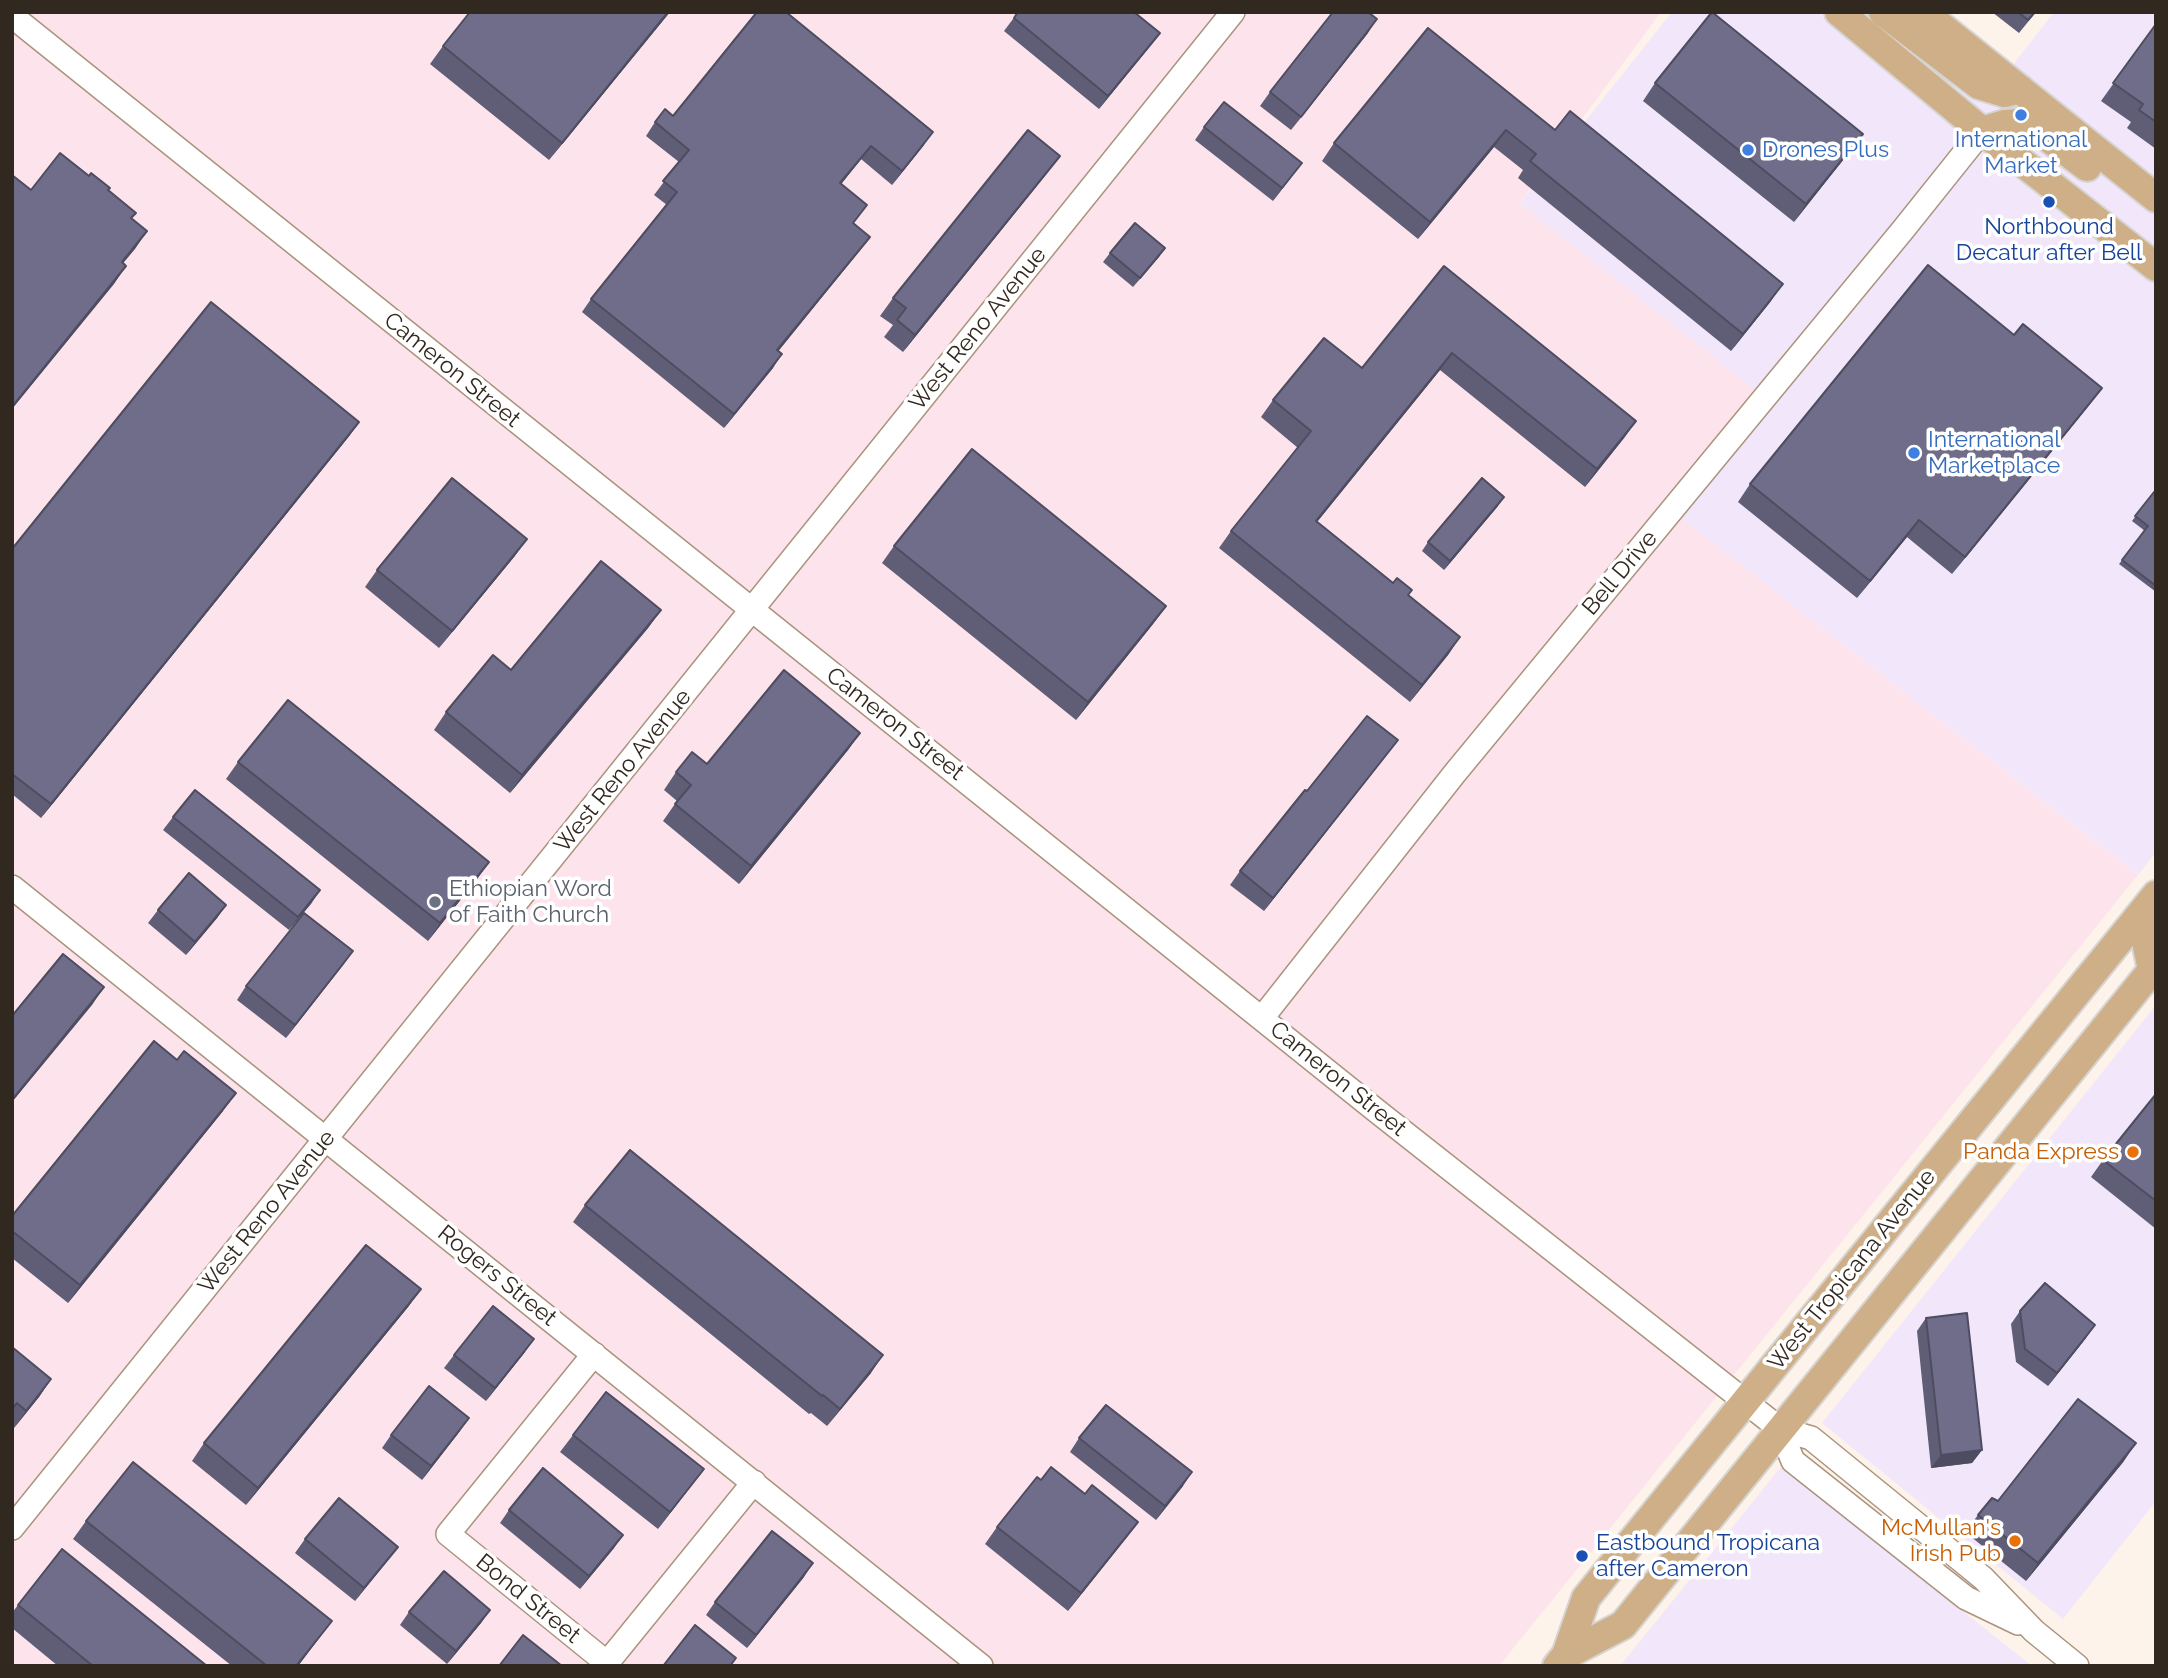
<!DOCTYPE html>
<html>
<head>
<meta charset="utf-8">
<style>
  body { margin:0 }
  #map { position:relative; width:2168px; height:1678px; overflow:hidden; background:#fdf3ea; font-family:Raleway,sans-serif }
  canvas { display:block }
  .frame { position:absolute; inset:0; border:14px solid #31281f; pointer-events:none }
</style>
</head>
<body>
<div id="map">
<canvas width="2168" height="1678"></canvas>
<div class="frame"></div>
</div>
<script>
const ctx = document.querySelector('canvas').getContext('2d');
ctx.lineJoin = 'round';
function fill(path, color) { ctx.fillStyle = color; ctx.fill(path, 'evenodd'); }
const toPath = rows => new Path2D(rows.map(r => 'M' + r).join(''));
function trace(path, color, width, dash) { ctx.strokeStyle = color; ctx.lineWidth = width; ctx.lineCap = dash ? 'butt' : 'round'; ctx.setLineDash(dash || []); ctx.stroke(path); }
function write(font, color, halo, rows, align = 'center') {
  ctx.font = font + ' Raleway,sans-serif'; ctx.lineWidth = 7; ctx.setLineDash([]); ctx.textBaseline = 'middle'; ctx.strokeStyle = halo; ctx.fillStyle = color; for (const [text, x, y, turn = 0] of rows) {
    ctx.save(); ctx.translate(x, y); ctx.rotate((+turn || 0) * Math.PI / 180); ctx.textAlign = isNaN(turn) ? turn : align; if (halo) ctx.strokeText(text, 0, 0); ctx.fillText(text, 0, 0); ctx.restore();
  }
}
const commercial = toPath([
  [1672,12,1871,12,1984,102,2054,12,2156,12,2156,852,2138,875,1671,511,1520,203],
  [2156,1005,2156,1501,2063,1619,1822,1423],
  [1781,1467,2032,1666,1620,1666]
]);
const industrial = toPath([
  [12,12,1661,12,1520,203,1765,398,1672,511,2138,875,1499,1666,12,1666]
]);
const minor = toPath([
  [12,16,1378,1112,1780,1429,1811,1438,1983,1578,2034,1631,2077,1666],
  [12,887,981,1666],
  [1262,1018,1455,773,1902,231,1982,131],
  [594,1354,448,1534,607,1663,754,1482],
  [1780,1429,1793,1461,1966,1598,2018,1623],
  [12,1528,1233,12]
]);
const major = toPath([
  [1839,12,1982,131,2156,267],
  [1883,12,1979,85,2005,93,2020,89],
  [1923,12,2156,198],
  [1982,131,2005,124,2021,123,2042,133,2087,167],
  [2152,970,2147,946,2156,930],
  [1566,1655,1623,1625,2156,965],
  [1557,1666,1566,1655,1586,1598,2156,895]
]);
const wall = toPath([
  [670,12,549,160,430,64,443,46],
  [1013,12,1134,12,1160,33,1150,46,1099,109,1004,31,1016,15],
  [1992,12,2036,12,2019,33],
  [2156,24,2156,149,2127,128,2131,122,2101,101],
  [1428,28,1555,130,1771,301,1731,351,1518,178,1523,170,1494,147,1418,239,1322,161,1334,143],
  [1368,33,1291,130,1260,106,1270,92],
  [1655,83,1863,134,1850,151,1794,222,1643,101],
  [673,116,924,145,892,185,861,159,841,184,854,224,860,250,778,351,773,368,724,428,582,312,591,299,667,205,654,195,679,162,646,136,655,122],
  [1204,127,1302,163,1273,201,1195,140],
  [1047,173,903,352,884,337,893,325,880,316,893,298],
  [1165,248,1133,287,1103,262,1110,253],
  [1444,266,1636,421,1624,438,1585,487,1440,370,1317,522,1460,637,1448,655,1410,702,1219,548,1231,531,1298,448,1261,417,1273,400,1362,368],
  [2014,335,2089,405,1952,574,1907,537,1857,598,1738,502,1750,484],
  [350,435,41,818,12,794,12,549],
  [2154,492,2156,493,2156,592,2119,564,2145,531,2132,521],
  [1498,506,1444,570,1422,551,1428,542],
  [527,539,514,557,439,648,365,587,377,570],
  [894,546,1166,606,1153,624,1076,720,882,563],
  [661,610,648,628,510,793,434,730,446,712,511,670],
  [860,733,848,750,739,884,663,821,677,801,664,790,676,772,707,764],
  [1398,740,1264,911,1230,885,1240,871,1307,791],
  [238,762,489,862,477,879,428,941,226,779],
  [173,817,320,890,289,930,163,830],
  [226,905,217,918,186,955,148,923,158,910],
  [353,951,286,1038,237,1000,246,986],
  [177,1060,223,1111,68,1303,12,1258,12,1216],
  [2156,1094,2156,1229,2091,1177,2103,1160],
  [585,1205,871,1373,827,1426,811,1413,809,1414,573,1222],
  [421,1289,408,1307,246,1505,192,1461,204,1443],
  [2020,1311,2086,1338,2048,1386,2016,1362,2011,1324],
  [1926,1318,1982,1450,1972,1463,1931,1468,1917,1331],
  [12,1347,51,1379,39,1397,14,1428,12,1427],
  [525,1352,486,1401,444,1368,454,1355],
  [460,1431,422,1480,382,1448,391,1435],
  [573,1435,691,1486,658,1529,560,1452],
  [1079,1438,1183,1486,1156,1520,1070,1452],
  [2124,1461,2026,1581,1965,1532,1978,1515,1998,1501],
  [1041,1480,1138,1522,1125,1539,1068,1611,985,1544,997,1527],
  [509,1510,614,1548,580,1589,500,1523],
  [86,1521,332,1621,298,1666,232,1666,73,1539],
  [305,1539,388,1560,355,1601,295,1553],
  [804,1577,747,1648,706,1615,715,1602],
  [18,1605,207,1666,58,1666,12,1628,12,1613],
  [490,1610,481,1623,447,1664,400,1625,409,1612]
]);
const shadedWall = toPath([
  [668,12,670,12,549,160,562,143],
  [1377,19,1368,33,1291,130,1301,117],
  [1160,33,1150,46,1099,109,1108,96],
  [1506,130,1494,147,1418,239,1430,222],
  [933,132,924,145,892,185,902,171],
  [1863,134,1850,151,1794,222,1806,204],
  [871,146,861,159,831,197,840,183],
  [1060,156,1047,173,903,352,915,335],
  [1302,163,1292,176,1273,201,1282,188],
  [147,231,135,249,109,280,122,262],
  [870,237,860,250,768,364,777,350],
  [1165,248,1159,257,1133,287,1140,278],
  [126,266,114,284,12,409,12,407],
  [1783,284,1771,301,1731,351,1743,334],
  [1452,353,1440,370,1304,538,1316,521],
  [782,354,773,368,724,428,734,414],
  [2102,388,2089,405,1952,574,1965,557],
  [1636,421,1624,438,1585,487,1597,469],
  [359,422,350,435,41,818,51,804],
  [1504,497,1498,506,1444,570,1450,561],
  [1919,520,1907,537,1857,598,1870,581],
  [527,539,514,557,439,648,452,631],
  [1166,606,1153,624,1076,720,1088,702],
  [661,610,648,628,510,793,522,775],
  [1460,637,1448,655,1410,702,1422,685],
  [860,733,848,750,739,884,751,866],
  [1398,740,1388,753,1264,911,1273,898],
  [489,862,477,879,428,941,440,923],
  [320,890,311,904,289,930,298,917],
  [226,905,217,918,186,955,195,942],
  [353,951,344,964,286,1038,295,1025],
  [104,987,92,1005,12,1102,12,1100],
  [236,1093,223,1111,68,1303,80,1285],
  [421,1289,408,1307,246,1505,258,1488],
  [2095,1325,2086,1338,2048,1386,2057,1373],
  [534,1339,525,1352,486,1401,495,1388],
  [883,1355,871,1373,827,1426,840,1409],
  [51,1379,39,1397,14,1428,26,1411],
  [469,1418,460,1431,422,1480,431,1466],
  [2136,1443,2124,1461,2026,1581,2038,1563],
  [1982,1450,1972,1463,1931,1468,1941,1455],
  [704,1469,691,1486,658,1529,670,1512],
  [1192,1472,1183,1486,1156,1520,1165,1506],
  [1138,1522,1125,1539,1068,1611,1081,1593],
  [623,1535,614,1548,580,1589,589,1576],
  [398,1547,388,1560,355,1601,364,1588],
  [813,1563,804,1577,747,1648,756,1635],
  [490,1610,481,1623,447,1664,456,1651],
  [332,1621,298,1666,296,1666]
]);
const building = toPath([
  [470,12,668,12,562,143,443,46,470,12],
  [757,12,786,12,933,132,902,171,871,146,840,183,867,205,853,223,870,237,777,350,782,354,734,414,591,299,677,192,663,181,689,150,655,122,665,109,673,116,757,12],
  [1018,12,1134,12,1160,33,1108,96,1014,18,1018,12],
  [1333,12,1368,12,1377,19,1301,117,1270,92,1333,12],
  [1712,12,1863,134,1806,204,1655,83,1712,12],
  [2018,12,2035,12,2028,20,2018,12],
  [2156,24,2156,122,2139,110,2143,104,2113,83,2156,24],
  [1428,28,1555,130,1570,111,1783,284,1743,334,1530,161,1536,154,1506,130,1430,222,1334,143,1428,28],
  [1224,102,1302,163,1282,188,1204,127,1224,102],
  [1028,130,1060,156,915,335,897,320,906,308,893,298,1028,130],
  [60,153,89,176,91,173,110,188,108,190,136,213,131,218,147,231,122,262,126,266,12,407,12,175,31,190,60,153],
  [1135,223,1165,248,1140,278,1110,253,1135,223],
  [1928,265,2014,335,2023,324,2102,388,1965,557,1919,520,1870,581,1750,484,1928,265],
  [1444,266,1636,421,1597,469,1452,353,1316,521,1393,583,1397,578,1412,590,1408,595,1460,637,1422,685,1231,531,1311,431,1273,400,1324,338,1362,368,1444,266],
  [211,302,359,422,51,804,12,774,12,549,211,302],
  [972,449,1166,606,1088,702,894,546,972,449],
  [452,478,527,539,452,631,377,570,452,478],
  [1482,478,1504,497,1450,561,1428,542,1482,478],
  [2154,492,2156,493,2156,586,2122,560,2148,526,2135,516,2154,492],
  [601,561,661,610,522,775,446,712,493,655,511,670,601,561],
  [784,670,860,733,751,866,675,804,691,785,676,772,692,752,707,764,784,670],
  [288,700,489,862,440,923,238,762,288,700],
  [1367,716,1398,740,1273,898,1240,871,1305,790,1307,791,1367,716],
  [195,790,320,890,298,917,173,817,195,790],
  [189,873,226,905,195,942,158,910,189,873],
  [304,913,353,951,295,1025,246,986,304,913],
  [63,954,104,987,12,1100,12,1016,63,954],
  [154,1041,177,1060,184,1051,236,1093,80,1285,12,1231,12,1216,154,1041],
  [2156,1094,2156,1201,2103,1160,2156,1094],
  [630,1150,883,1355,840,1409,823,1395,822,1396,585,1205,630,1150],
  [366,1245,421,1289,258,1488,204,1443,366,1245],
  [2045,1283,2095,1325,2057,1373,2025,1349,2020,1311,2045,1283],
  [493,1306,534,1339,495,1388,454,1355,493,1306],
  [1967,1313,1982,1450,1941,1455,1926,1318,1967,1313],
  [12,1347,51,1379,26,1411,17,1403,12,1409,12,1347],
  [429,1386,469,1418,431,1466,391,1435,429,1386],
  [606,1392,704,1469,670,1512,573,1435,606,1392],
  [2078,1399,2136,1443,2038,1563,1978,1515,1992,1498,1998,1501,2078,1399],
  [1106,1405,1192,1472,1165,1506,1079,1438,1106,1405],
  [133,1462,332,1621,296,1666,267,1666,86,1521,133,1462],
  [1051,1467,1085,1494,1092,1485,1138,1522,1081,1593,997,1527,1037,1477,1041,1480,1051,1467],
  [543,1468,623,1535,589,1576,509,1510,543,1468],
  [339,1498,398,1547,364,1588,305,1539,339,1498],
  [772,1531,813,1563,756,1635,715,1602,772,1531],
  [62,1549,207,1666,93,1666,18,1605,62,1549],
  [444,1571,490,1610,456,1651,409,1612,444,1571],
  [695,1625,736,1658,730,1666,663,1666,695,1625],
  [523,1635,562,1666,499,1666,523,1635]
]);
const markers = [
  [2021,115,7,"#3f7fe0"],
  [1748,150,7,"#3f7fe0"],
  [2049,202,7,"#1a4fb4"],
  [1914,453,7,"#3f7fe0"],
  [435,902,7,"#6b7280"],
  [2133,1152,7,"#e8710a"],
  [2015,1541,7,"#e8710a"],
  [1582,1556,7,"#1a4fb4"]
];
const shopNames = [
  ["International",2021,140,"center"],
  ["Market",2021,166,"center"],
  ["Drones Plus",1762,150],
  ["International",1928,440],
  ["Marketplace",1928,466]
];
const transitNames = [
  ["Northbound",2049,227],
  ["Decatur after Bell",2049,253],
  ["Eastbound Tropicana",1596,1543,"left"],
  ["after Cameron",1596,1569,"left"]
];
const streetNames = [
  ["West Reno Avenue",978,329,-51],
  ["Cameron Street",452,370,39],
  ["Bell Drive",1620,573,-50],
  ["Cameron Street",895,724,38],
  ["West Reno Avenue",623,771,-51],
  ["Cameron Street",1338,1079,39],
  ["West Reno Avenue",267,1212,-51],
  ["West Tropicana Avenue",1852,1270,-51],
  ["Rogers Street",497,1276,39],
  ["Bond Street",528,1599,39]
];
const worshipNames = [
  ["Ethiopian Word",449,889],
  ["of Faith Church",449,915]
];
const foodNames = [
  ["Panda Express",2119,1152],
  ["McMullan's",2001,1528],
  ["Irish Pub",2001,1554]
];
fill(commercial, '#f2e6fb');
fill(industrial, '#fde4ec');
trace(minor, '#ab947d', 26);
trace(major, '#d6d4d2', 32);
trace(minor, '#fff', 23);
trace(major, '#ceaf87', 28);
fill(wall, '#5f5e76');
fill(shadedWall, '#4e4c60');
fill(building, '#6f6d89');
trace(building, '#4e4c60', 2);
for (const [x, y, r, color] of markers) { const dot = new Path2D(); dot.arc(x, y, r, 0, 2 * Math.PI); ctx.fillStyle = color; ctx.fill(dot); trace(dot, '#fff', 2.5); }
write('23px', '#366cbe', '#fff', shopNames, 'left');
write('23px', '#164399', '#fff', transitNames);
write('23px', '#31281f', '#fff', streetNames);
write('23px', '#5b616d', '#fff', worshipNames, 'left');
write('23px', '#c56008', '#fff', foodNames, 'right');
</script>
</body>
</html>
